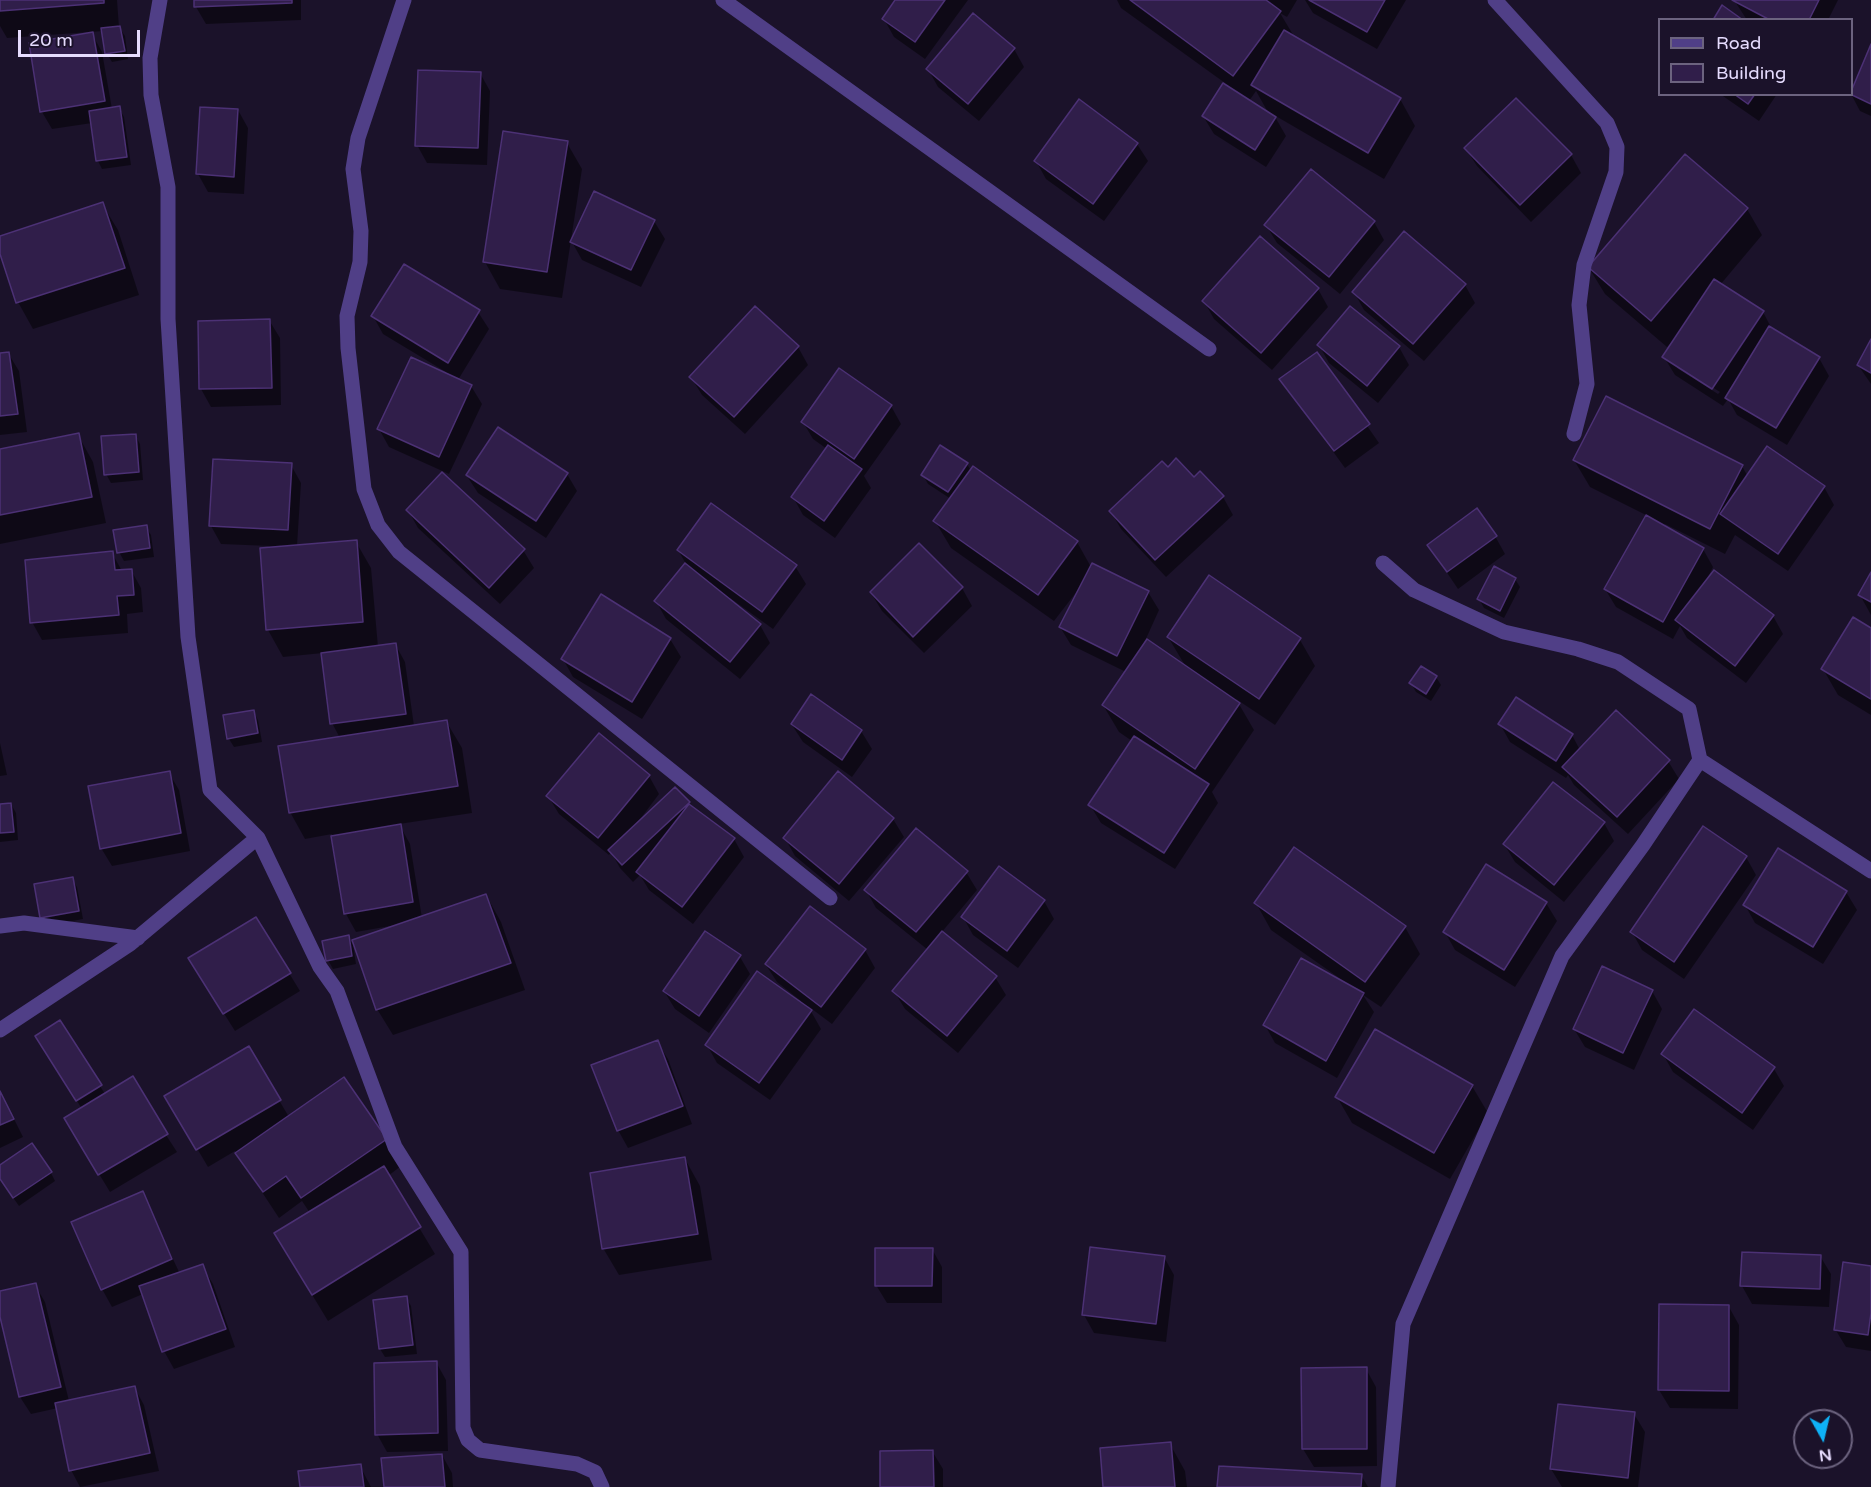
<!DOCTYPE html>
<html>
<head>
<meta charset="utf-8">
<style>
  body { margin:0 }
  #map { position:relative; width:1871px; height:1487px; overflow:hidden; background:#1b122a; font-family:"Varela Round",sans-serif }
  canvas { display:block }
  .legend { position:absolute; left:1658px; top:18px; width:195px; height:78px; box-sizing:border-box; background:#1b122a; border:2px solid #6c637f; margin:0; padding:8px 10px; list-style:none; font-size:18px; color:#e6dcfe }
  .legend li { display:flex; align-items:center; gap:12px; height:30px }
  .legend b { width:30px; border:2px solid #6c637f }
  .north { position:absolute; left:1793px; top:1409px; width:60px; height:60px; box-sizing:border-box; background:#1b122a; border:2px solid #6c637f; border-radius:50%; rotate:172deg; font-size:16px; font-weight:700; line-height:24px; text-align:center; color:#e6dcfe }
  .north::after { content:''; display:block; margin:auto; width:21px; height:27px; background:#0fb1f6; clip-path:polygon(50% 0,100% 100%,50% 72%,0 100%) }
  .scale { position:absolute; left:18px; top:30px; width:122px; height:27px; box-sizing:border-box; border:3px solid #e6dcfe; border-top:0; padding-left:8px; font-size:18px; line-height:21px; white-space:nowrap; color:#e6dcfe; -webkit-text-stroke:4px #1b122a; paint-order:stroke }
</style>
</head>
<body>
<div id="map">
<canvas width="1871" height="1487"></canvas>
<ul class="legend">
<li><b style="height:8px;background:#503f87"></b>Road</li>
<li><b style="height:16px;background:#301e4a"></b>Building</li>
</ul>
<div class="north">N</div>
<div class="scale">20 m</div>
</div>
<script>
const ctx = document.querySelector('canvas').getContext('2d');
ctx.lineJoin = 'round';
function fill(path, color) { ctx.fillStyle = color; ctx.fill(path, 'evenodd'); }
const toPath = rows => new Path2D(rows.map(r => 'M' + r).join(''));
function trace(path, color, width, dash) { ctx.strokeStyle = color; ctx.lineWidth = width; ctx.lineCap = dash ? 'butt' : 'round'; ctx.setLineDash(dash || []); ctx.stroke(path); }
const shadow = toPath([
  [0,0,117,0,119,27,125,36,128,59,112,62,107,54,103,31,91,32,102,52,112,109,119,108,124,117,131,165,102,169,98,161,92,123,52,129,42,112,90,32,7,38,0,26],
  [196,0,301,0,301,20,206,24,196,7],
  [897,0,968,0,925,59,894,37,884,19],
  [1117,0,1297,0,1287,17,1280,13,1295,38,1400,99,1415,126,1384,179,1274,115,1286,136,1266,167,1214,134,1203,116,1225,83,1121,8],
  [1256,91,1269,114,1249,101],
  [1305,0,1406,0,1377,49,1313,13],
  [1734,0,1838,0,1828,20,1747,20],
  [973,15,1014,49,1024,67,979,121,938,87,928,69],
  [1871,47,1871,116,1860,111,1851,94],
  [480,73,490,91,487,165,427,163,417,145],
  [1720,94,1777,94,1759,121],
  [1516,100,1571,155,1581,173,1531,222,1477,166,1466,149],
  [238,110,248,128,244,194,208,192,198,174],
  [567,143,582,169,562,298,500,289,485,262],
  [1137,144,1148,161,1104,221,1046,179,1036,161],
  [102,204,118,230,139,295,33,329,18,302,0,250,0,237],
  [1747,209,1762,235,1720,285,1763,312,1773,331,1819,358,1829,376,1787,445,1737,415,1728,399,1723,406,1675,375,1664,357,1677,338,1667,347,1605,294,1589,268],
  [1677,365,1720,392,1718,394,1677,368],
  [654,221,665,239,641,287,582,260,572,242],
  [1374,222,1384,240,1340,294,1277,243,1266,225],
  [1465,285,1475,303,1424,361,1364,310,1354,292],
  [1318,289,1328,307,1272,370,1214,319,1204,301],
  [478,312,489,329,458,380,471,386,482,404,449,474,389,447,379,429,446,372,383,334,373,316],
  [269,320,280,338,281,405,211,407,201,389],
  [1871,342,1871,384,1858,365],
  [1319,345,1399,347,1409,365,1378,403,1329,363],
  [798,347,808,365,745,434,702,395,691,377],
  [8,353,19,371,27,432,0,435,0,354],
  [1317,354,1379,443,1345,468,1281,380],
  [891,406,901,424,864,476,871,488,835,538,803,515,793,497,827,449,813,439,803,422],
  [78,435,93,462,106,523,0,544,0,451],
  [135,435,140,444,143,480,111,483,106,474],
  [1574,460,1742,466,1748,477,1824,487,1834,505,1788,571,1735,535,1725,554,1665,524,1664,527,1703,549,1713,567,1708,577,1773,616,1783,634,1746,683,1687,638,1680,626,1673,639,1616,607,1605,589,1648,516,1590,487],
  [967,464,971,471,1077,542,1091,567,1148,592,1159,610,1140,652,1186,667,1168,637,1300,640,1315,666,1275,725,1236,699,1254,730,1212,792,1218,803,1175,869,1101,823,1090,805,1132,741,1119,732,1103,705,1126,672,1071,645,1060,627,1081,586,1054,621,951,548,935,521,951,499,928,484,923,475],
  [291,465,301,483,297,546,356,542,371,568,378,647,395,644,405,662,414,726,446,721,462,748,472,813,399,824,410,844,422,918,486,895,501,922,525,990,393,1035,377,1009,396,925,356,932,346,914,332,834,305,839,290,812,340,738,332,723,323,653,283,657,268,630,262,549,270,546,221,544,211,526],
  [1168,469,1193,479,1223,497,1233,515,1166,577,1121,529,1111,512],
  [567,474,577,491,546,538,478,493,467,476],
  [408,510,523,550,534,568,500,604,418,528],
  [146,527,151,535,154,557,124,561,119,552],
  [1495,536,1505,554,1458,589,1429,546],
  [678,550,795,566,806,584,773,629,730,598,728,600,760,625,770,643,740,679,666,619,656,601,686,564],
  [112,553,122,571,131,570,141,588,143,612,127,614,128,633,42,640,32,622],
  [1871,575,1871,615,1860,595],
  [1515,579,1520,587,1504,618,1484,608,1479,599],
  [962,588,972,606,924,653,882,611,871,593],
  [1871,630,1871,715,1838,695,1823,669],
  [670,639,681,657,642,719,573,677,563,659],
  [1436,677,1441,685,1431,701,1416,692,1411,683],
  [253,711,258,720,262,742,234,747,229,739],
  [1500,724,1572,735,1580,750,1668,761,1679,779,1628,834,1574,785,1568,775,1566,778,1510,742],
  [792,725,861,731,872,749,852,777,803,742],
  [0,743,7,775,0,776],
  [169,773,179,790,190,851,112,866,101,848],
  [649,776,659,794,635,826,688,803,734,839,744,857,693,924,649,890,640,875,633,882,620,868,611,852,609,855,559,814,548,796],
  [1554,784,1604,823,1614,841,1564,902,1515,862,1504,844],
  [11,804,16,813,18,840,0,842,0,805],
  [893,819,904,837,849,901,795,856,785,838],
  [1746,857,1756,875,1684,979,1642,950,1632,932],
  [966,872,977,890,941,933,995,977,1006,995,958,1053,905,1009,894,991,928,950,876,908,866,890],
  [72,879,77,887,83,919,46,926,41,917],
  [1846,892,1857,910,1823,964,1755,923,1745,905],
  [1044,901,1054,919,1018,968,973,935,963,917],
  [1256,903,1405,927,1420,954,1381,1007,1363,995,1374,1012,1337,1078,1275,1043,1265,1025,1345,982,1271,930],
  [1546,903,1557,921,1515,987,1455,950,1445,932],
  [810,909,865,950,875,968,832,1024,808,1006,821,1029,770,1100,717,1063,707,1045,799,1003,801,1001,777,982,766,965],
  [348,937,353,945,356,964,333,969,328,960],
  [740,957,750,974,709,1033,675,1009,664,991],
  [289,973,300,991,235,1031,201,977],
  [1652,991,1662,1009,1634,1070,1585,1047,1574,1029],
  [1694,1011,1774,1069,1784,1086,1753,1130,1673,1072,1663,1054],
  [60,1022,105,1094,166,1135,177,1152,110,1192,76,1136,82,1109,48,1054],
  [657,1042,668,1059,692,1124,628,1148,618,1130],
  [248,1048,289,1117,386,1140,401,1166,388,1176,435,1254,328,1321,291,1260,310,1213,302,1201,279,1218,235,1151,208,1167,166,1096],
  [1472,1086,1488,1113,1450,1179,1352,1123,1337,1097],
  [0,1091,23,1137,0,1148],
  [685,1159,700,1186,712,1260,619,1275,603,1248],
  [0,1167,51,1173,55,1181,19,1206,0,1179],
  [142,1193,180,1274,202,1266,213,1284,235,1347,174,1369,164,1351,143,1294,112,1307,102,1289],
  [932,1249,942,1267,942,1303,887,1303,876,1285],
  [1820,1256,1831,1274,1829,1307,1752,1304,1742,1286],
  [1164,1257,1174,1275,1166,1342,1094,1333,1084,1315],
  [1871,1267,1871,1351,1846,1347,1835,1329],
  [35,1285,45,1302,69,1401,134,1387,144,1405,159,1471,80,1487,71,1470,58,1408,31,1414,20,1397,0,1311,0,1293],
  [406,1297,411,1306,417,1354,385,1357,380,1349],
  [1729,1307,1739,1325,1738,1409,1670,1408,1659,1390],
  [436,1362,446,1380,448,1451,387,1452,377,1434],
  [1366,1369,1376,1387,1377,1466,1314,1467,1303,1449],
  [1634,1414,1645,1432,1638,1487,1562,1487,1551,1469],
  [1170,1444,1185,1471,1187,1487,1104,1487],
  [932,1451,943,1469,943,1487,882,1487],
  [442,1455,452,1473,453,1487,385,1487],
  [360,1466,371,1487,302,1487],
  [1361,1475,1368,1487,1219,1487]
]);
const building = toPath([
  [0,0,104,0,104,3,0,11,0,0],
  [194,0,292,0,292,3,194,7,194,0],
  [895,0,945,0,915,42,882,19,895,0],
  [1130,0,1266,0,1281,11,1233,76,1130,0],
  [1309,0,1385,0,1367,32,1309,0],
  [1732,0,1819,0,1809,20,1770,20,1732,0],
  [1722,5,1743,20,1713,20,1722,5],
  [973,13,1015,48,968,104,926,69,973,13],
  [120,26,125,51,105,54,101,28,120,26],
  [1284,30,1401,98,1368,153,1251,85,1284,30],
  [93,32,105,101,40,112,29,43,93,32],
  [1871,44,1871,104,1850,94,1871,44],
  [418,70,481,72,478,148,415,146,418,70],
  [1223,83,1276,117,1255,150,1202,116,1223,83],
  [1734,94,1755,94,1748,104,1734,94],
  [1516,98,1572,154,1520,205,1464,148,1516,98],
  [1079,99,1138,143,1093,204,1034,161,1079,99],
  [120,106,127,157,96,161,89,111,120,106],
  [200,107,238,109,234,177,196,174,200,107],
  [503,131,568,141,547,272,483,262,503,131],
  [1685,154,1748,208,1651,321,1588,267,1685,154],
  [1311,169,1375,221,1329,277,1264,225,1311,169],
  [594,191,655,220,631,270,570,242,594,191],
  [103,202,125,268,16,303,0,254,0,236,103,202],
  [1404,231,1466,284,1413,344,1352,292,1404,231],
  [1260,236,1319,288,1261,353,1202,301,1260,236],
  [404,264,480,310,448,363,371,316,404,264],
  [1714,279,1764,311,1712,389,1662,357,1714,279],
  [755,306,799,346,734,417,689,377,755,306],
  [1350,306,1400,346,1367,386,1317,345,1350,306],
  [270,319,272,388,199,389,198,321,270,319],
  [1769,326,1820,357,1776,428,1725,398,1769,326],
  [1871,339,1871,373,1857,365,1871,339],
  [9,352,18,414,0,416,0,353,9,352],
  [1317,352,1370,424,1334,451,1279,379,1317,352],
  [411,357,472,385,439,457,377,429,411,357],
  [839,368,892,405,854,459,801,422,839,368],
  [1606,396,1743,465,1710,529,1573,460,1606,396],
  [498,427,568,473,536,521,466,475,498,427],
  [79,433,92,497,0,515,0,449,79,433],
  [136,434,139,472,104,475,101,436,136,434],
  [828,445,862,469,824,521,791,497,828,445],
  [940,445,968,463,948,492,921,475,940,445],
  [1767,446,1825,486,1778,554,1720,514,1767,446],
  [1176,458,1194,477,1200,471,1224,496,1155,560,1109,511,1162,461,1168,467,1176,458],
  [213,459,292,463,288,530,209,526,213,459],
  [973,466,1078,541,1038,595,933,521,973,466],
  [442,472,525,549,489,588,406,510,442,472],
  [711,503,797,565,762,612,677,550,711,503],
  [1477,508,1497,536,1447,572,1427,545,1477,508],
  [1646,515,1704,548,1663,622,1604,589,1646,515],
  [147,525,150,548,117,553,113,530,147,525],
  [357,540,363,622,266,630,260,548,357,540],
  [919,543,963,587,913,637,870,592,919,543],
  [113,551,115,570,132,569,134,595,117,596,119,615,30,623,25,560,113,551],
  [685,563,761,624,730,662,654,601,685,563],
  [1092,563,1149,591,1117,656,1059,627,1092,563],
  [1494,566,1516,578,1500,611,1477,599,1494,566],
  [1714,570,1774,615,1735,666,1675,620,1714,570],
  [1871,572,1871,602,1858,595,1871,572],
  [1209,575,1301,638,1259,699,1167,637,1209,575],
  [601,594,671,638,632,702,561,659,601,594],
  [1853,617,1871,628,1871,699,1821,669,1853,617],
  [1147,639,1240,703,1195,769,1102,705,1147,639],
  [396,643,406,714,330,724,321,653,396,643],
  [1421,666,1437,676,1426,694,1409,683,1421,666],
  [811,694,862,730,842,760,791,724,811,694],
  [1516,697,1573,734,1556,761,1498,724,1516,697],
  [254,710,258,733,227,739,223,715,254,710],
  [1616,710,1670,760,1617,817,1562,767,1616,710],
  [447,720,458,786,289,813,278,746,447,720],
  [599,733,650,775,598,838,546,796,599,733],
  [1134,736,1209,784,1164,853,1088,805,1134,736],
  [170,771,181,833,100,849,88,786,170,771],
  [838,771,894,818,839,884,783,838,838,771],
  [1553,782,1605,822,1554,885,1503,844,1553,782],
  [675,787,690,802,622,865,608,850,675,787],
  [11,803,14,832,0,833,0,804,11,803],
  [689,804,735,838,682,907,636,872,689,804],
  [401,824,413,902,344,914,331,836,401,824],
  [1703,826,1747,856,1674,962,1630,932,1703,826],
  [916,828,968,871,916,932,864,890,916,828],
  [1294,847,1406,926,1365,982,1254,903,1294,847],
  [1778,848,1847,891,1813,947,1743,905,1778,848],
  [1486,864,1547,902,1504,970,1443,932,1486,864],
  [999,866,1045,900,1007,951,961,917,999,866],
  [73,877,79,911,40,918,34,884,73,877],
  [486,894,511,963,376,1010,352,940,486,894],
  [810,906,866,949,821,1007,765,964,810,906],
  [256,917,291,973,223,1014,188,958,256,917],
  [705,931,741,955,699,1016,663,991,705,931],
  [942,931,997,976,947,1036,892,991,942,931],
  [349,935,352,956,326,961,322,941,349,935],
  [1301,958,1364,993,1326,1061,1263,1025,1301,958],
  [1602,966,1653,990,1623,1053,1573,1029,1602,966],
  [757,971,812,1010,759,1083,705,1045,757,971],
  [1694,1009,1775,1067,1742,1113,1661,1054,1694,1009],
  [60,1020,102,1085,76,1101,35,1036,60,1020],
  [1375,1029,1473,1085,1434,1153,1335,1097,1375,1029],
  [658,1040,683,1106,617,1131,591,1065,658,1040],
  [249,1046,281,1100,196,1150,164,1096,249,1046],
  [133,1076,168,1134,98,1175,64,1118,133,1076],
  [344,1077,387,1139,301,1198,286,1176,263,1192,235,1153,344,1077],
  [0,1091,14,1119,0,1125,0,1091],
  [32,1143,52,1172,13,1198,0,1179,0,1165,32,1143],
  [685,1157,698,1234,602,1249,590,1173,685,1157],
  [384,1166,421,1227,312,1295,274,1233,384,1166],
  [143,1191,172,1259,101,1290,71,1222,143,1191],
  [1090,1247,1165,1256,1156,1324,1082,1315,1090,1247],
  [875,1248,933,1248,932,1286,875,1286,875,1248],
  [1742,1252,1821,1255,1820,1289,1740,1286,1742,1252],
  [1843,1262,1871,1266,1871,1313,1868,1335,1834,1330,1843,1262],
  [203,1264,226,1329,162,1352,139,1286,203,1264],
  [36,1283,61,1387,19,1397,0,1317,0,1291,36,1283],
  [407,1296,413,1345,379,1349,373,1300,407,1296],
  [1659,1304,1729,1305,1729,1391,1658,1390,1659,1304],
  [437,1361,438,1433,375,1435,374,1363,437,1361],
  [1367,1367,1367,1449,1302,1449,1301,1368,1367,1367],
  [135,1386,150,1453,69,1471,55,1403,135,1386],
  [1558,1404,1635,1412,1628,1478,1550,1469,1558,1404],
  [1171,1442,1175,1487,1103,1487,1100,1448,1171,1442],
  [933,1450,934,1487,880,1487,880,1451,933,1450],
  [442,1454,445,1487,384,1487,381,1458,442,1454],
  [361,1464,364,1487,300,1487,298,1471,361,1464],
  [1219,1466,1362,1474,1361,1487,1217,1487,1219,1466]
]);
const minor = toPath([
  [160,0,150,58,151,95,168,187,168,319,188,637,210,790,258,838,320,967,337,991,395,1147,461,1252,463,1428,468,1440,480,1450,577,1464,595,1472,602,1487],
  [404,0,358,138,353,169,361,231,360,262,347,316,348,348,364,489,378,525,399,552,830,898],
  [723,0,1209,349],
  [1495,0,1607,123,1617,147,1616,172,1584,265,1579,305,1587,384,1574,434],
  [1383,563,1414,590,1504,632,1578,649,1618,662,1689,709,1700,760,1871,871],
  [0,926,24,923,138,938],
  [0,1030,130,944,257,838],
  [1388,1487,1403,1324,1562,956,1643,845,1700,760]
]);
fill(shadow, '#0007');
fill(building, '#301e4a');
trace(building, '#4c3175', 1.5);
trace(minor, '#503f87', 15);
</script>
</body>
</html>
